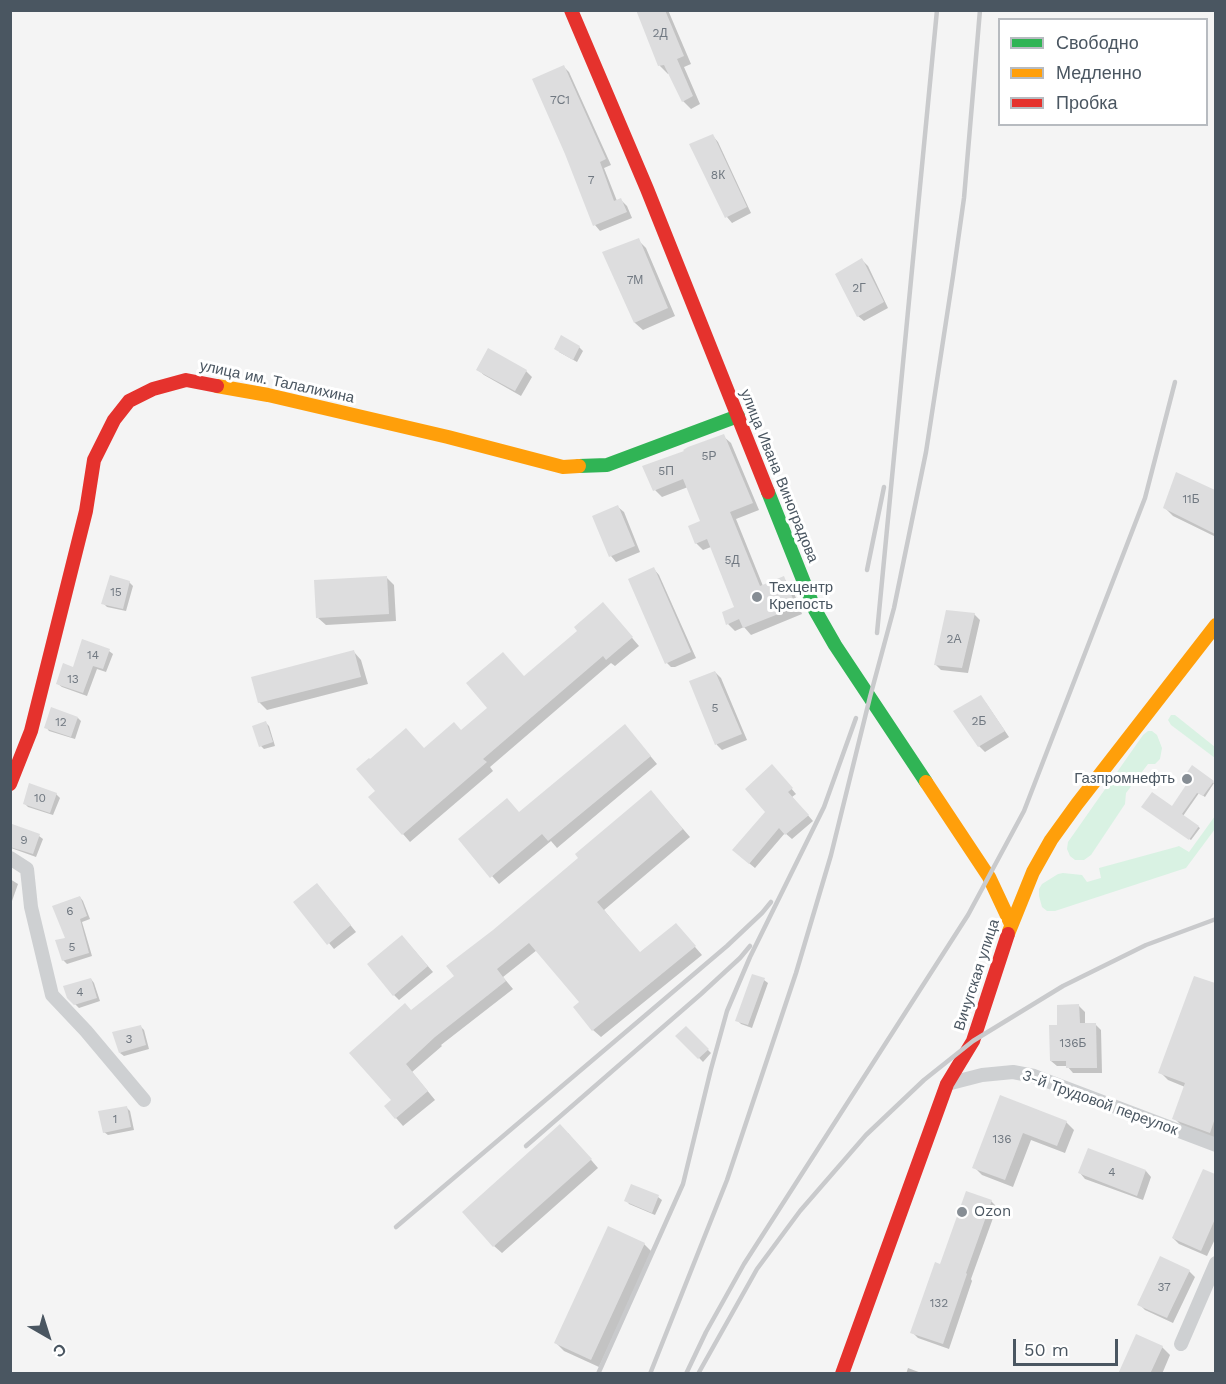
<!DOCTYPE html>
<html>
<head>
<meta charset="utf-8">
<style>
  body { margin:0 }
  #map { position:relative; width:1226px; height:1384px; overflow:hidden; background:#f4f4f4; font-family:"Work Sans",sans-serif }
  canvas { display:block }
  .frame { position:absolute; inset:0; border:12px solid #4a5661; pointer-events:none }
  .legend { position:absolute; left:998px; top:18px; width:210px; height:108px; box-sizing:border-box; background:#fff; border:2px solid #b7bbc0; margin:0; padding:8px 10px; list-style:none; font-size:18px; color:#4a5661 }
  .legend li { display:flex; align-items:center; gap:12px; height:30px }
  .legend b { width:30px; border:2px solid #b7bbc0 }
  .north { position:absolute; left:18px; top:1306px; width:60px; height:60px; -webkit-text-stroke:4px #fff; paint-order:stroke; rotate:141deg; font-size:16px; font-weight:700; line-height:24px; text-align:center; color:#4a5661 }
  .north::after { content:''; display:block; margin:auto; width:21px; height:27px; background:#4a5661; clip-path:polygon(50% 0,100% 100%,50% 72%,0 100%) }
  .scale { position:absolute; left:1013px; top:1339px; width:105px; height:27px; box-sizing:border-box; border:3px solid #4a5661; border-top:0; padding-left:8px; font-size:18px; line-height:21px; white-space:nowrap; color:#4a5661; -webkit-text-stroke:4px #fff; paint-order:stroke }
</style>
</head>
<body>
<div id="map">
<canvas width="1226" height="1384"></canvas>
<div class="frame"></div>
<ul class="legend">
<li><b style="height:8px;background:#30b455"></b>Свободно</li>
<li><b style="height:8px;background:#ff9f0a"></b>Медленно</li>
<li><b style="height:8px;background:#e5322d"></b>Пробка</li>
</ul>
<div class="north">С</div>
<div class="scale">50 m</div>
</div>
<script>
const ctx = document.querySelector('canvas').getContext('2d');
ctx.lineJoin = 'round';
function fill(path, color) { ctx.fillStyle = color; ctx.fill(path, 'evenodd'); }
const toPath = rows => new Path2D(rows.map(r => 'M' + r).join(''));
function trace(path, color, width, dash) { ctx.strokeStyle = color; ctx.lineWidth = width; ctx.lineCap = dash ? 'butt' : 'round'; ctx.setLineDash(dash || []); ctx.stroke(path); }
function write(font, color, halo, rows, align = 'center') {
  ctx.font = font + ' "Work Sans",sans-serif'; ctx.lineWidth = 6; ctx.setLineDash([]); ctx.textBaseline = 'middle'; ctx.strokeStyle = halo; ctx.fillStyle = color; for (const [text, x, y, turn = 0] of rows) {
    ctx.save(); ctx.translate(x, y); ctx.rotate((+turn || 0) * Math.PI / 180); ctx.textAlign = isNaN(turn) ? turn : align; if (halo) ctx.strokeText(text, 0, 0); ctx.fillText(text, 0, 0); ctx.restore();
  }
}
const green = toPath([
  [1171,715,1175,715,1215,747,1215,758,1171,725,1168,720],
  [1148,731,1152,731,1157,735,1162,748,1160,759,1155,764,1148,764,1126,793,1125,804,1091,855,1084,860,1075,860,1070,856,1067,849,1068,842,1143,735],
  [1215,816,1215,829,1186,868,1055,911,1047,911,1042,907,1039,896,1039,889,1042,884,1058,874,1063,873,1082,875,1087,882,1101,878,1099,868,1176,847,1179,846,1189,852]
]);
const shadow = toPath([
  [638,10,668,10,691,64,684,67,700,104,691,109,683,101,670,73,668,74,660,66],
  [564,67,569,72,611,165,604,168,617,201,621,200,627,206,632,218,600,231,595,225],
  [713,136,718,142,751,213,732,223,727,217,691,145],
  [638,240,646,248,675,316,643,330,635,323,604,253],
  [862,260,868,266,888,308,864,321,858,316],
  [579,347,583,351,577,362,559,352],
  [478,370,526,371,532,377,521,396,484,375],
  [723,436,731,443,759,510,736,519,763,586,783,578,791,585,802,614,751,635,744,627,735,631,728,624,736,608,711,547,703,550,696,543,702,522,688,487,662,497,655,490],
  [1176,474,1216,491,1216,537,1173,516,1165,508],
  [618,507,624,512,640,552,616,562,611,556],
  [654,569,659,575,696,658,675,667,671,667,665,661],
  [386,577,394,585,396,621,326,625,318,618],
  [129,582,133,586,126,611,107,607,103,603],
  [610,612,639,646,615,666,611,663,490,767,493,771,410,842,403,834,425,750,461,731,525,678],
  [974,614,980,620,968,673,941,670,935,664],
  [109,651,113,654,106,672,97,669,87,696,62,687,58,684,74,669],
  [354,652,361,660,368,684,267,710,259,702],
  [715,672,721,678,747,740,722,750,717,745,691,682],
  [980,697,986,703,1009,737,985,752,979,746],
  [78,718,81,721,75,739,49,731,46,727],
  [266,723,269,726,275,746,264,749,261,746],
  [632,734,657,764,557,848,551,841,499,884,492,876],
  [1192,767,1214,783,1205,797,1199,793,1183,816,1200,828,1191,840,1143,806,1172,808,1188,785],
  [777,772,796,794,792,797,813,821,792,839,785,833,755,868,739,855,767,812],
  [56,794,60,798,53,815,28,807,24,803],
  [658,800,690,837,604,910,640,954,676,925,702,955,601,1037,593,1030,581,1002,537,950,503,977,513,989,441,1045,442,1046,412,1072,435,1100,403,1126,396,1118,393,1100,411,1011,456,977],
  [10,836,39,836,43,839,36,857,11,848],
  [10,879,18,884,12,901,10,901],
  [322,890,356,932,334,949,295,902],
  [80,897,83,901,90,919,82,922,92,956,67,964,63,960,67,939],
  [408,943,433,972,399,1000,394,995],
  [1195,978,1216,985,1216,1139,1182,1126,1174,1118,1185,1087,1168,1080,1160,1072],
  [91,979,94,983,100,1001,79,1008,68,997],
  [764,980,768,983,752,1028,741,1024,737,1020],
  [1079,1006,1085,1012,1085,1025,1095,1024,1101,1030,1102,1073,1073,1073,1067,1066,1057,1066,1051,1061,1059,1026],
  [140,1026,144,1030,149,1049,124,1056,120,1053],
  [686,1028,711,1053,703,1062,678,1036],
  [1001,1097,1066,1122,1074,1130,1065,1153,1031,1140,1013,1187,982,1175,974,1167],
  [127,1108,130,1111,134,1130,108,1135,104,1132],
  [568,1133,598,1168,502,1253,494,1246],
  [1146,1171,1151,1177,1143,1200,1085,1179,1080,1173],
  [1204,1171,1216,1176,1216,1237,1207,1256,1179,1244,1173,1238],
  [658,1197,662,1200,655,1215,629,1204,626,1200],
  [991,1201,997,1207,971,1279,972,1281,949,1349,918,1338,912,1332,941,1266],
  [644,1244,652,1252,599,1367,564,1351,556,1343],
  [1189,1271,1195,1277,1173,1323,1145,1310,1139,1304],
  [1162,1347,1170,1355,1162,1374,1120,1374],
  [908,1368,924,1374,906,1374]
]);
const building = toPath([
  [636,10,665,10,684,56,677,59,693,96,682,102,664,65,658,66],
  [564,65,606,159,600,162,614,201,621,198,627,212,593,226,565,154,532,79],
  [713,134,747,207,725,218,689,144],
  [639,238,668,308,634,323,602,252],
  [862,258,884,302,857,317,835,274],
  [561,335,580,346,573,360,554,349],
  [488,348,527,370,515,391,476,370],
  [724,434,753,503,730,512,760,586,784,576,796,607,743,628,739,619,726,625,722,612,734,607,707,539,695,544,688,526,700,521,683,479,653,491,642,466,684,451,683,450,688,447],
  [1176,472,1215,490,1215,534,1163,508],
  [618,505,635,546,609,557,592,516],
  [654,567,691,652,665,664,628,579],
  [110,575,130,581,123,609,101,604],
  [387,576,389,614,316,618,314,580],
  [603,602,633,637,606,660,603,656,483,759,487,762,402,835,368,797,375,791,356,769,369,758,370,759,406,728,424,748,454,722,461,730,487,708,466,683,503,652,524,676,577,631,574,627],
  [946,610,975,613,962,668,934,665],
  [82,639,110,649,103,669,93,666,83,693,56,684,63,663,73,667],
  [354,650,361,677,258,703,251,677],
  [715,671,742,734,715,745,689,681],
  [981,695,1005,731,978,747,953,711],
  [51,707,78,717,71,737,44,728],
  [266,721,273,742,259,747,252,726],
  [625,724,651,756,548,841,542,834,490,878,458,839,507,798,519,812],
  [772,764,793,788,788,792,809,815,785,835,779,828,749,864,732,850,765,812,745,789],
  [1192,765,1214,781,1203,796,1197,793,1182,814,1199,826,1189,840,1141,807,1152,792,1172,806,1186,785,1181,781],
  [29,783,57,793,50,813,23,804],
  [651,790,683,829,597,902,640,952,676,923,696,946,592,1031,573,1007,579,1002,529,943,497,969,506,981,435,1037,406,1064,428,1091,395,1119,384,1106,391,1100,349,1053,405,1003,411,1010,454,976,446,966,493,930,578,858,575,854],
  [12,824,40,834,33,854,10,847,10,830],
  [317,883,351,925,327,945,293,902],
  [80,896,87,916,80,919,89,953,62,961,55,940,65,938,52,906],
  [402,935,428,966,393,996,367,964],
  [752,974,765,978,748,1025,735,1021],
  [1194,976,1215,983,1215,1118,1210,1133,1172,1119,1185,1083,1158,1073],
  [91,978,97,998,74,1005,67,998,63,986],
  [1079,1004,1080,1023,1096,1023,1097,1068,1066,1068,1066,1061,1050,1061,1049,1025,1057,1025,1057,1005],
  [141,1025,146,1045,119,1053,112,1032],
  [686,1026,709,1049,698,1059,675,1036],
  [1000,1095,1067,1121,1057,1146,1023,1133,1005,1180,972,1168],
  [127,1106,131,1127,103,1133,98,1111],
  [560,1124,592,1159,493,1247,462,1212],
  [1088,1148,1146,1170,1137,1196,1078,1173],
  [1203,1169,1215,1174,1215,1219,1201,1251,1172,1238],
  [631,1184,659,1195,652,1213,624,1201],
  [966,1191,992,1200,966,1273,967,1274,943,1344,910,1333,935,1262,940,1264],
  [608,1226,645,1243,591,1360,554,1343],
  [1160,1256,1190,1270,1167,1318,1137,1305],
  [1136,1334,1163,1346,1150,1374,1118,1374]
]);
const street = toPath([
  [10,858,27,869,31,907,52,995,86,1031,144,1100],
  [947,1084,982,1075,1013,1072,1034,1076,1216,1145],
  [1181,1344,1216,1263]
]);
const fast = toPath([
  [579,466,607,465,738,416],
  [768,492,815,610,835,645,926,782]
]);
const slow = toPath([
  [217,386,268,395,448,437,563,467,579,466],
  [926,782,989,877,1011,924],
  [1008,934,1033,872,1051,840,1077,804,1216,625]
]);
const jam = toPath([
  [571,10,647,189,768,492],
  [10,784,31,731,86,511,94,460,114,420,129,401,153,389,186,380,217,386],
  [842,1374,947,1084,973,1041,1008,934]
]);
const rail = toPath([
  [867,570,884,487],
  [877,633,937,10],
  [526,1146,701,994,740,958,750,946],
  [396,1227,727,946,762,913,771,902],
  [598,1374,683,1184,711,1069,727,1011,750,957,824,807,856,718],
  [650,1374,727,1180,796,973,831,855,870,697,894,608,926,452,953,276,964,198,980,10],
  [686,1374,706,1332,744,1264,968,915,1024,811,1145,498,1175,382],
  [698,1374,757,1269,800,1211,866,1135,924,1080,973,1041,1063,986,1146,945,1216,919]
]);
const markers = [
  [757,597,6,"#868d94"],
  [1187,779,6,"#868d94"],
  [962,1212,6,"#868d94"]
];
const numberNames = [
  ["2Д",660,33],
  ["7С1",560,100],
  ["8К",718,175],
  ["7",591,180],
  ["7М",635,280],
  ["2Г",859,288],
  ["5Р",709,456],
  ["5П",666,471],
  ["11Б",1191,499],
  ["5Д",732,560],
  ["15",116,592],
  ["2А",954,639],
  ["14",93,655],
  ["13",73,679],
  ["5",715,708],
  ["2Б",979,721],
  ["12",61,722],
  ["10",40,798],
  ["9",24,840],
  ["6",70,911],
  ["5",72,947],
  ["4",80,992],
  ["3",129,1039],
  ["136Б",1073,1043],
  ["1",115,1119],
  ["136",1002,1139],
  ["4",1112,1172],
  ["37",1164,1287],
  ["132",939,1303]
];
const streetNames = [
  ["улица им. Талалихина",277,382,12],
  ["улица Ивана Виноградова",779,476,68],
  ["Вичугская улица",977,975,-72],
  ["3-й Трудовой переулок",1100,1103,20]
];
const poiNames = [
  ["Техцентр",769,588],
  ["Крепость",769,605],
  ["Газпромнефть",1175,779,"right"],
  ["Ozon",974,1212]
];
fill(green, '#d9f2e3');
fill(shadow, '#0003');
fill(building, '#ddddde');
trace(street, '#ced0d2', 14);
trace(fast, '#30b455', 14);
trace(slow, '#ff9f0a', 14);
trace(jam, '#e5322d', 14);
trace(rail, '#c9cacc', 4.5);
for (const [x, y, r, color] of markers) { const dot = new Path2D(); dot.arc(x, y, r, 0, 2 * Math.PI); ctx.fillStyle = color; ctx.fill(dot); trace(dot, '#fff', 2); }
write('12px', '#707881', null, numberNames);
write('15px', '#4a5661', '#fff', streetNames);
write('15px', '#4a5661', '#fff', poiNames, 'left');
</script>
</body>
</html>
